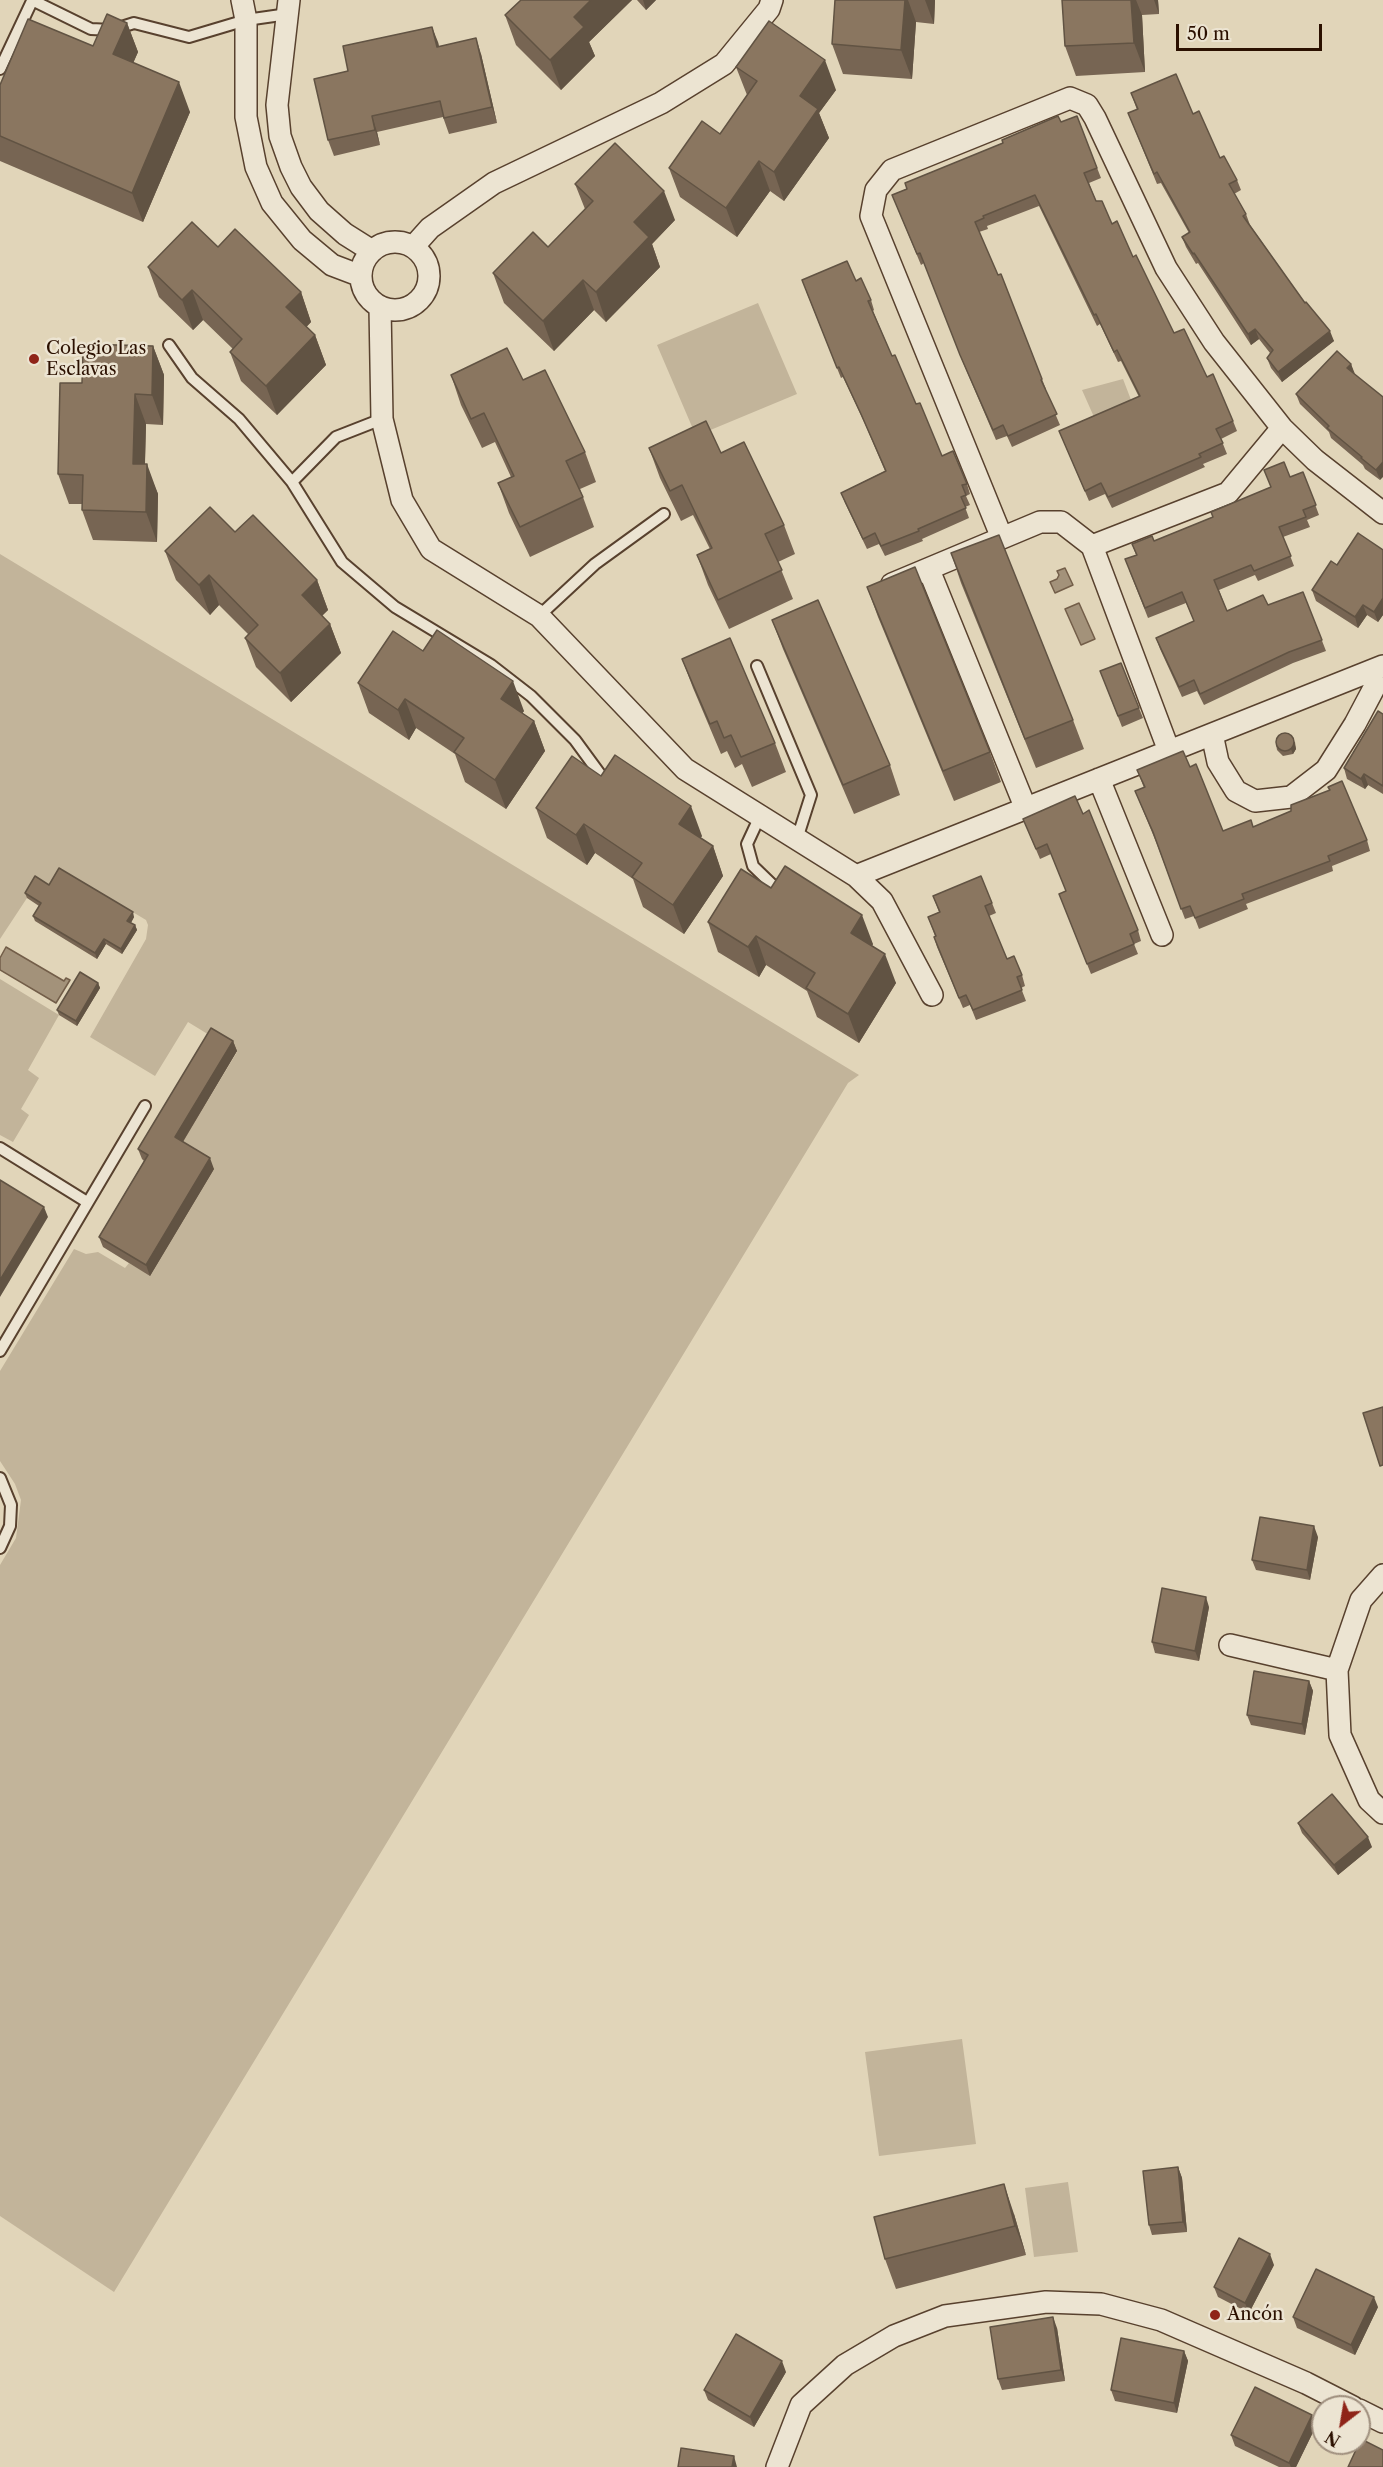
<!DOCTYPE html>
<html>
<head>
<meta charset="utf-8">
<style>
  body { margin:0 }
  #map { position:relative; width:1383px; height:2467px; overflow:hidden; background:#e1d5b9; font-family:"Libre Caslon Text",serif }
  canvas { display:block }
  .north { position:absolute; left:1311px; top:2395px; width:60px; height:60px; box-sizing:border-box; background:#ece4d2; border:2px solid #9f8f7e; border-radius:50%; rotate:211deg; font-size:16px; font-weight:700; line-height:24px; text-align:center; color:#2b1000 }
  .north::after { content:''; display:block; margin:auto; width:21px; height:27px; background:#8f2418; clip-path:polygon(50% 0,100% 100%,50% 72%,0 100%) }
  .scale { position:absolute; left:1176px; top:24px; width:146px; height:27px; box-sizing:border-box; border:3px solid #2b1000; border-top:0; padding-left:8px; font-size:18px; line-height:21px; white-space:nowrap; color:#2b1000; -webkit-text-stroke:4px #ece4d2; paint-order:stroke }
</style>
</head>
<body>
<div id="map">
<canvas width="1383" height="2467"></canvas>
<div class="north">N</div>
<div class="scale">50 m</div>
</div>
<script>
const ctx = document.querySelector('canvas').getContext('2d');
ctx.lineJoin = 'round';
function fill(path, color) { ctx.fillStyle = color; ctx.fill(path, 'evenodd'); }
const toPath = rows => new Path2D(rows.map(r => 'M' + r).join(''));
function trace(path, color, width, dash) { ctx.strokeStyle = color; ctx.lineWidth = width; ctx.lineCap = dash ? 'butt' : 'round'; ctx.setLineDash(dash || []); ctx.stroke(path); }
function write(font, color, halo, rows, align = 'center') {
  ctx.font = font + ' "Libre Caslon Text",serif'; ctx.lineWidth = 5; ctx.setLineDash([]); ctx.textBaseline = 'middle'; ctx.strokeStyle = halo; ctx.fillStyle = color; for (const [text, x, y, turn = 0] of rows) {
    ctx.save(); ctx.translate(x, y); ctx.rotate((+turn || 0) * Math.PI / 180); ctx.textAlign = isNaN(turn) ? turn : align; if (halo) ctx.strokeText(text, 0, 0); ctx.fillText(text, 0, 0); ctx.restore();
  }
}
const green = toPath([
  [758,303,797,394,696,436,657,345],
  [1123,379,1133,405,1094,417,1082,390],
  [0,554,859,1075,848,1083,114,2292,0,2216,0,1565,16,1538,21,1500,15,1484,0,1461,0,1371,74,1249,86,1254,98,1252,125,1268,129,1263,150,1275,179,1148,237,1052,188,1022,155,1076,90,1037,146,939,148,925,146,920,136,914,62,873,51,890,27,898,0,939],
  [0,979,59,1015,28,1070,39,1078,21,1109,29,1115,13,1142,0,1135],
  [962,2039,976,2144,879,2156,865,2052],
  [1068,2182,1078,2252,1034,2257,1025,2188]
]);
const water = toPath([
  [1065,568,1073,585,1055,593,1050,582,1057,579,1059,575,1057,571,1065,568],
  [1079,603,1095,639,1081,645,1065,609,1079,603],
  [6,947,64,981,66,978,70,980,56,1003,0,970,0,958,6,947]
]);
const lane = toPath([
  [32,0,91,29,112,30,134,23,189,37,246,20,288,14],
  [0,69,32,1],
  [169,345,192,378,239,419,292,482,342,562,395,607,491,665,531,696,575,740,608,785],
  [292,482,336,437,382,419],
  [539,616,595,564,664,514],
  [757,666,811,795,797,839],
  [760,816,747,844,753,866,783,895],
  [0,1148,87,1202],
  [0,1351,145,1106],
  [0,1478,11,1505,10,1526,0,1548]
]);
const street = toPath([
  [242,0,246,20,246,117,256,167,272,203,302,240,332,265,361,276],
  [289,0,277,105,280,136,291,167,301,187,319,211,345,234,372,251],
  '361 276a34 34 0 1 1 68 0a34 34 0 1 1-68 0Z',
  [413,247,430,228,494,183,661,103,724,64,769,9,772,0],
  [380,307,382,419,402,500,431,549,539,616,685,769,856,876,882,901,932,995],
  [1002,538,871,216,876,190,892,170,1070,98,1087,105,1095,118,1166,268,1214,342,1282,428,1315,460,1383,513],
  [1092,546,1169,751],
  [929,570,1026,809],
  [892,584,1040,522,1061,522,1092,546,1228,493,1282,428],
  [1212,734,1218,762,1236,791,1255,801,1291,797,1326,770,1355,724,1383,671],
  [1099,779,1162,935],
  [856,876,1383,666],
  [1383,1575,1361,1600,1337,1670,1340,1735,1369,1800,1383,1813],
  [1230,1645,1337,1670],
  [1359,2410,1383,2422],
  [777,2467,801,2405,845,2365,894,2336,945,2316,1046,2302,1101,2304,1161,2320,1306,2383,1353,2407]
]);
const wall = toPath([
  [521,0,632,0,589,42,595,56,561,90,516,45,505,15],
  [637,0,656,0,646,10],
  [835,0,935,0,934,24,916,22,912,79,843,74,832,44],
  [1062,0,1158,0,1159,14,1142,15,1145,72,1076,76,1065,46],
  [127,23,138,52,133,63,190,112,143,222,0,161,0,85,93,46],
  [438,42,439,47,481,54,497,123,449,134,443,117,377,132,380,145,334,156,328,140,348,71],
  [736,67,836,90,819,113,829,138,784,201,770,191,737,237,680,197,669,168,720,134,747,95],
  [1131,93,1193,114,1220,158,1237,180,1241,190,1234,194,1246,214,1250,225,1305,303,1334,341,1282,382,1271,368,1267,358,1270,353,1259,339,1251,345,1198,263,1196,264,1186,247,1182,237,1189,233,1161,183,1157,184,1128,113,1137,110],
  [1077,116,1101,178,1089,183,1096,201,1133,257,1174,333,1207,377,1233,421,1237,431,1221,439,1227,454,1203,464,1205,467,1112,508,1105,494,1089,501,1059,431,1139,397,1121,361,1118,362,1100,324,1097,326,1039,206,987,226,988,229,979,232,1042,379,1046,389,1045,390,1060,425,1012,447,1007,436,996,440,964,365,924,263,921,265,892,195,1061,122],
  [575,184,675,220,652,244,660,267,606,322,594,310,554,351,504,303,493,273,548,247,585,209],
  [218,247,301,292,311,322,306,327,315,335,326,365,277,415,241,381,230,352,233,349,203,320,193,330,159,297,148,267],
  [856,281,871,300,874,310,873,311,892,356,942,456,967,484,970,494,966,496,970,505,965,507,969,518,922,539,923,541,885,556,879,544,867,549,845,503,841,493,885,471,865,424,843,377,841,378,806,291],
  [153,346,164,375,163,425,146,424,145,464,158,494,157,542,93,540,82,510,83,504,69,504,58,474,82,383],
  [1351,364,1354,374,1380,480,1365,469,1363,465,1331,438,1329,432,1300,404,1296,394],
  [451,375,523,380,585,452,596,482,580,489,594,527,530,557,509,513,498,483,511,477,495,442,482,448,461,405],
  [649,448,721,453,784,525,795,554,778,562,793,599,729,629,708,585,697,555,710,549,693,515,681,521,660,478],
  [1303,472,1319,515,1307,520,1310,527,1283,537,1294,566,1258,581,1255,575,1219,590,1227,611,1268,605,1303,592,1326,651,1293,663,1204,705,1197,691,1182,697,1160,649,1156,638,1194,621,1186,603,1148,618,1129,570,1136,555,1132,544,1154,541,1213,517,1290,477],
  [235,532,317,580,328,610,322,616,330,624,341,653,291,702,256,667,245,638,248,634,219,605,210,615,176,580,165,551],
  [1383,550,1383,615,1378,622,1367,615,1358,628,1316,601,1312,590,1337,565],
  [951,553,1073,720,1084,749,1036,768,961,583],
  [867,587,990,752,1001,782,954,801,878,617],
  [772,620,890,765,900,795,854,814,783,649],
  [423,651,524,711,522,713,534,721,545,751,506,809,465,782,455,754,416,728,409,740,369,713,358,683],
  [682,659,775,743,786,772,752,787,742,764,735,768,727,751,721,754,693,688],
  [1100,671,1139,708,1143,718,1122,727],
  [1383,714,1383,794,1368,785,1365,789,1347,779,1344,768],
  [1295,742,1296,749,1293,754,1283,756,1277,750,1276,744],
  [1190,767,1223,831,1253,827,1367,840,1370,851,1332,866,1333,871,1246,904,1248,909,1199,929,1194,916,1185,919,1156,842,1135,791,1144,788,1137,770],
  [601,776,702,836,700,838,713,846,723,876,684,934,643,907,633,879,595,853,587,865,547,838,536,808],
  [1083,814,1138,930,1141,941,1134,944,1138,954,1091,974,1063,904,1066,891,1051,854,1040,859,1023,819],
  [49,885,134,917,131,923,135,925,137,930,122,954,106,944,97,959,35,921,33,916,39,906,27,898,25,893],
  [771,888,873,944,872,946,896,983,859,1043,817,1017,807,991,766,965,759,977,718,952,708,922],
  [933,896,992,903,996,913,989,916,1007,959,1022,975,1025,986,1021,988,1026,1001,976,1020,970,1005,963,1008,937,947,934,937,935,936,928,917,939,912],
  [98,983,100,988,77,1026,59,1015,57,1010],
  [233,1041,237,1051,183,1142,214,1169,150,1276,103,1247,99,1237,144,1161,142,1159,138,1149],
  [1318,1537,1310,1580,1256,1570,1252,1560],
  [1209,1607,1199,1661,1155,1653,1152,1642],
  [1309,1681,1313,1691,1305,1735,1251,1725,1247,1715],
  [1298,1823,1372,1847,1338,1875,1302,1833],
  [1178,2167,1182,2178,1187,2232,1152,2235,1149,2225],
  [1014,2214,1026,2255,896,2289,885,2259],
  [1274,2265,1249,2313,1218,2297,1214,2287],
  [1378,2307,1355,2355,1297,2328,1293,2317],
  [1057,2328,1065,2381,1002,2390,998,2379],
  [1184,2351,1188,2361,1177,2413,1115,2401,1111,2390],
  [786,2372,754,2427,708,2400,704,2390],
  [1316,2426,1296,2467,1279,2467,1235,2446,1231,2435]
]);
const shadedWall = toPath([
  [591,0,632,0,589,42,595,56,561,90,550,60,574,17],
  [643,0,656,0,646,10],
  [905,0,908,0,916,22,912,79,901,50],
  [925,0,935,0,934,24],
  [1131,0,1136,0,1142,15,1145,72,1134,43],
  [1154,0,1158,0,1159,14],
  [127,23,138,52,124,84,113,54],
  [432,27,438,42,442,63,437,47],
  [476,38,481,54,497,123,492,107],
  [825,60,836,90,819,113,829,138,784,201,774,172,800,96],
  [179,82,190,112,143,222,132,193],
  [372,116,377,132,380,145,375,130],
  [759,161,770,191,737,237,726,208],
  [664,191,675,220,652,244,660,267,606,322,596,292,634,222],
  [583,280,594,310,554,351,543,321],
  [192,290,203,320,193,330,182,300],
  [301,292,311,322,297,337,286,307],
  [1255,329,1259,339,1251,345,1248,334],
  [1330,331,1334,341,1282,382,1278,372],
  [315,335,326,365,277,415,266,386],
  [153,346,164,375,163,425,152,395],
  [1351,364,1355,374,1347,368],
  [135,394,146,424,144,494,133,464],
  [1383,461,1383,477,1380,480,1376,470],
  [147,464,158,494,157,542,146,512],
  [209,575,219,605,210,615,199,585],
  [317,580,328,610,313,624,302,595],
  [1383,598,1383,615,1378,622,1374,612],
  [1363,605,1367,615,1358,628,1355,617],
  [330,624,341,653,291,702,280,673],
  [513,681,524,711,512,728,501,699],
  [405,699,416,728,409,740,398,710],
  [534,721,545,751,506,809,495,780],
  [1293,737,1296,749,1293,754,1291,749],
  [1364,774,1368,785,1365,789,1361,779],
  [691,806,702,836,690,854,679,824],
  [584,824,595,853,587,865,576,835],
  [713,846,723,876,684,934,673,905],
  [133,912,134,917,129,926,127,921],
  [862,915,873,944,862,962,851,933],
  [135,925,137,930,122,954,121,949],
  [756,936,766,965,759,977,748,947],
  [104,939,106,944,97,959,95,953],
  [885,954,896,983,859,1043,848,1014],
  [98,983,100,988,77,1026,76,1021],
  [233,1041,237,1051,179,1148,175,1137],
  [210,1158,214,1169,150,1276,146,1265],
  [44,1207,48,1217,0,1297,0,1280],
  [1314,1526,1318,1537,1310,1580,1307,1570],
  [1206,1597,1209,1607,1199,1661,1195,1651],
  [1309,1681,1313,1691,1305,1735,1302,1724],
  [1368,1837,1372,1847,1338,1875,1334,1865],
  [1178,2167,1182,2178,1187,2232,1183,2222],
  [1004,2184,1014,2214,1026,2255,1015,2226],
  [1270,2254,1274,2265,1249,2313,1245,2303],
  [1374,2297,1378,2307,1355,2355,1351,2345],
  [1053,2317,1057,2328,1065,2381,1061,2370],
  [1184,2351,1188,2361,1177,2413,1174,2403],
  [782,2361,786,2372,754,2427,750,2417],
  [1312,2415,1316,2426,1296,2467,1291,2467,1289,2463],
  [734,2456,737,2467,732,2467]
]);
const building = toPath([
  [521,0,591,0,574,17,584,27,550,60,505,15,521,0],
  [835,0,905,0,901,50,832,44,835,0],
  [1062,0,1131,0,1134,43,1065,46,1062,0],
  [107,14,127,23,113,54,179,82,132,193,0,136,0,85,28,19,93,46,107,14],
  [769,21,825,60,800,96,818,109,774,172,759,161,726,208,669,168,702,121,720,134,757,81,736,67,769,21],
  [432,27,437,47,476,38,492,107,444,118,440,101,372,116,375,130,328,140,314,79,348,71,343,46,432,27],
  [1176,74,1193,114,1199,111,1220,158,1224,156,1237,180,1229,184,1246,214,1243,216,1305,303,1306,302,1330,331,1278,372,1267,358,1273,350,1255,329,1248,334,1194,253,1193,254,1182,237,1190,232,1157,172,1154,174,1128,113,1138,109,1131,93,1176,74],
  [1058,116,1061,122,1077,116,1097,168,1084,173,1096,201,1102,201,1112,224,1117,221,1133,257,1136,255,1174,333,1184,329,1207,377,1213,374,1233,421,1216,429,1223,443,1199,454,1201,457,1108,497,1101,483,1085,491,1059,431,1140,396,1117,350,1114,352,1096,314,1094,315,1035,195,983,216,984,218,975,222,998,275,1001,274,1042,379,1041,380,1057,414,1008,436,1003,425,993,430,960,355,920,253,917,254,892,195,907,189,905,183,1003,143,1002,140,1058,116],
  [615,143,664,191,634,222,649,237,596,292,583,280,543,321,493,273,533,232,548,247,593,201,575,184,615,143],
  [192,222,218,247,235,229,301,292,286,307,315,335,266,386,230,352,242,339,192,290,182,300,148,267,192,222],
  [847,261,856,281,861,278,871,300,868,301,892,356,895,355,916,404,920,403,942,456,953,451,967,484,962,485,966,495,961,497,966,508,918,529,919,531,881,546,875,533,863,539,841,493,886,471,861,414,839,367,837,368,802,280,847,261],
  [83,344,153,346,152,395,135,394,133,464,147,464,146,512,82,510,83,475,58,474,60,383,82,383,83,344],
  [507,348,523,380,545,370,585,452,566,461,583,497,520,527,498,483,514,476,484,413,471,419,451,375,507,348],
  [1337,351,1351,364,1347,368,1383,397,1383,462,1376,470,1361,458,1362,457,1327,428,1329,426,1296,394,1337,351],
  [706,421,721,453,744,442,784,525,765,534,782,570,718,600,697,555,712,548,682,485,670,491,649,448,706,421],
  [1284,462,1290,477,1303,472,1316,505,1303,510,1306,517,1279,527,1291,556,1254,571,1251,565,1214,580,1227,611,1263,595,1268,605,1303,592,1322,640,1289,652,1200,694,1194,680,1179,687,1156,638,1194,621,1182,592,1145,608,1125,559,1137,555,1132,544,1152,536,1154,541,1213,517,1211,512,1271,487,1264,470,1284,462],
  [210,507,235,532,253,515,317,580,302,595,330,624,280,673,245,638,258,625,209,575,199,585,165,551,210,507],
  [1358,533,1383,550,1383,598,1374,612,1363,605,1355,617,1312,590,1331,561,1337,565,1358,533],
  [999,535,1073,720,1025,739,951,553,999,535],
  [915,567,990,752,943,771,867,587,915,567],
  [818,600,890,765,843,785,772,620,818,600],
  [437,630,513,681,501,699,534,721,495,780,454,752,464,738,405,699,398,710,358,683,393,631,423,651,437,630],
  [730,638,775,743,741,757,731,735,724,738,717,721,710,724,682,659,730,638],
  [1121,663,1139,708,1118,716,1100,671,1121,663],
  [1378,711,1383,714,1383,786,1364,774,1361,779,1344,768,1378,711],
  '1276 742a9 9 0 1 1 18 0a9 9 0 1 1-18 0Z',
  [1183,751,1190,767,1196,764,1223,831,1251,820,1253,827,1291,811,1291,805,1330,790,1328,787,1342,781,1367,840,1328,856,1330,861,1242,894,1244,899,1195,918,1190,906,1181,909,1153,832,1135,791,1145,787,1137,770,1183,751],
  [615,755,691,806,679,824,713,846,673,905,632,877,642,863,584,824,576,835,536,808,572,756,601,776,615,755],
  [1075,796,1083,814,1089,810,1138,930,1130,934,1134,944,1087,964,1059,894,1066,891,1047,844,1036,849,1023,819,1075,796],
  [785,866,862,915,851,933,885,954,848,1014,806,988,815,973,756,936,748,947,708,922,741,869,771,888,785,866],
  [59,868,133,912,127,921,135,925,121,949,104,939,95,953,33,916,41,903,25,893,35,876,49,885,59,868],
  [981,876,992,903,985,906,1007,959,1014,956,1022,975,1017,977,1022,990,973,1010,966,995,959,998,934,937,936,936,928,917,940,912,933,896,981,876],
  [80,972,98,983,76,1021,57,1010,80,972],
  [211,1028,233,1041,175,1137,210,1158,146,1265,99,1237,148,1155,138,1149,211,1028],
  [0,1180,44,1207,0,1280,0,1180],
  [1383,1407,1383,1465,1380,1466,1363,1413,1383,1407],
  [1260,1517,1314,1526,1307,1570,1252,1560,1260,1517],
  [1162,1588,1206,1597,1195,1651,1152,1642,1162,1588],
  [1254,1671,1309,1681,1302,1724,1247,1715,1254,1671],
  [1332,1794,1368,1837,1334,1865,1298,1823,1332,1794],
  [1178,2167,1183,2222,1149,2225,1143,2171,1178,2167],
  [1004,2184,1015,2226,885,2259,874,2217,1004,2184],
  [1239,2238,1270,2254,1245,2303,1214,2287,1239,2238],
  [1316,2269,1374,2297,1351,2345,1293,2317,1316,2269],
  [1053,2317,1061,2370,998,2379,990,2327,1053,2317],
  [736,2334,782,2361,750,2417,704,2390,736,2334],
  [1121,2338,1184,2351,1174,2403,1111,2390,1121,2338],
  [1255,2387,1312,2415,1289,2463,1231,2435,1255,2387],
  [1361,2439,1383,2450,1383,2467,1348,2467,1361,2439],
  [681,2448,734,2456,732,2467,678,2467,681,2448]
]);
const markers = [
  [34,359,6,"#8f2418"],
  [1215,2315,6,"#8f2418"]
];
const poiNames = [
  ["Colegio Las",46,349],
  ["Esclavas",46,370],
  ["Ancón",1227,2315]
];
fill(green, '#c2b49a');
fill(water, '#a3927a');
trace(water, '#735e49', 1.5);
trace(lane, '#58412e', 14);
trace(street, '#58412e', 24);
trace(lane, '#ece4d2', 10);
trace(street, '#ece4d2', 21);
fill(wall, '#776553');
fill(shadedWall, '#615343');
fill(building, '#8a7660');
trace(building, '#615343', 1.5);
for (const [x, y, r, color] of markers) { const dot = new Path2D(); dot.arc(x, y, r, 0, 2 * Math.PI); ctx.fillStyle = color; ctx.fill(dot); trace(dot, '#ece4d2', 2); }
write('18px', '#2b1000', '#ece4d2', poiNames, 'left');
</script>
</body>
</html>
